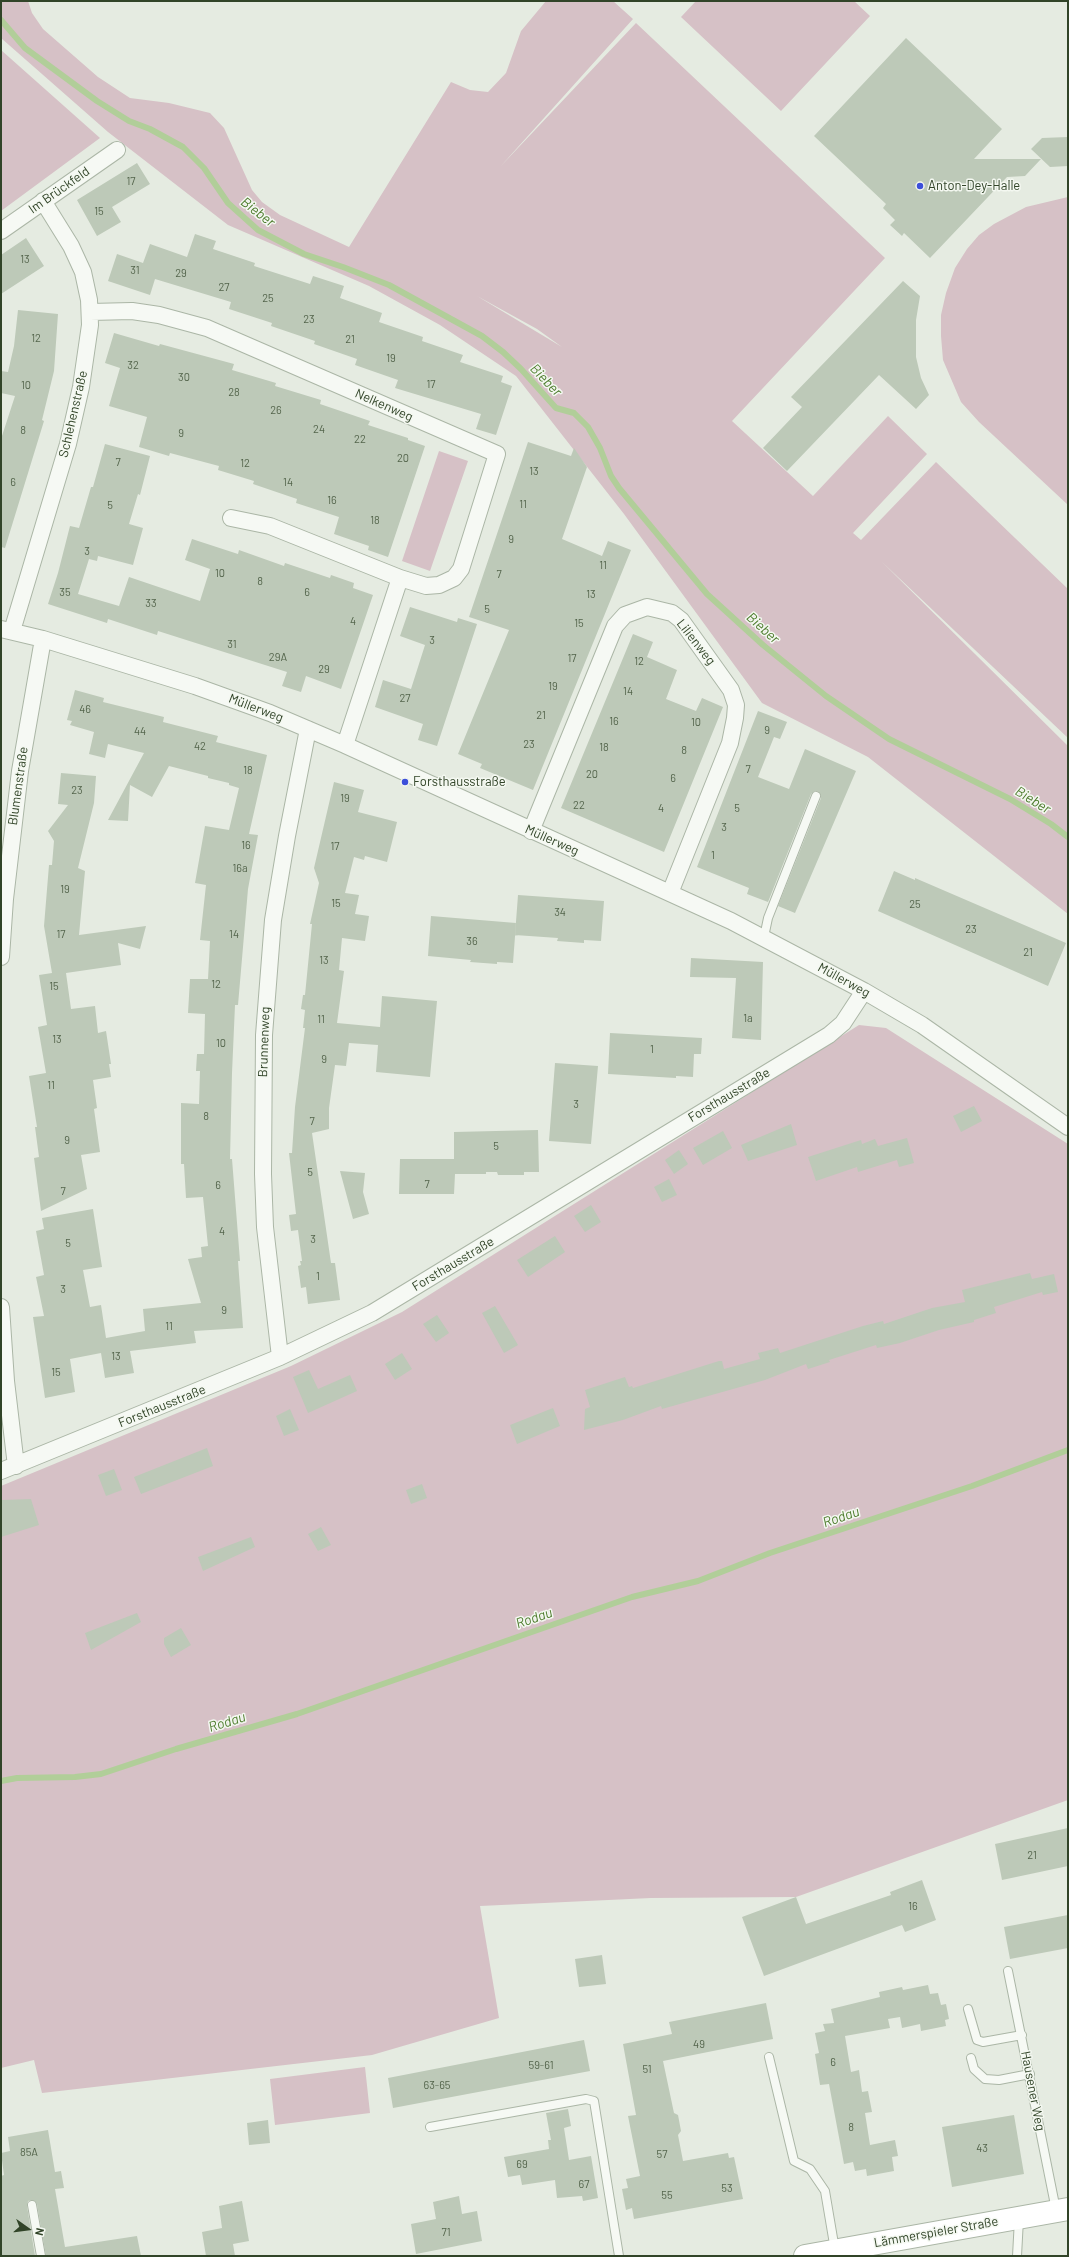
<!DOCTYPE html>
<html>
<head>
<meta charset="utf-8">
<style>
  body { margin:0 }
  #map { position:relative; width:1069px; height:2257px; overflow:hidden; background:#e5ebe1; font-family:Barlow,sans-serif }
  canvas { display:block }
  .frame { position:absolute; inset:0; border:2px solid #314428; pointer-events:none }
  .north { position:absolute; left:8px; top:2209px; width:40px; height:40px; -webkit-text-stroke:3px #f4f8f1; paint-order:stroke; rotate:104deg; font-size:11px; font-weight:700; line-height:16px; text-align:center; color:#314428 }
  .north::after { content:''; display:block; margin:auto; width:14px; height:18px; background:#314428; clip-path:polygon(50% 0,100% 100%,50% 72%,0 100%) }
</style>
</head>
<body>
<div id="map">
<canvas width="1069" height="2257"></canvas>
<div class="frame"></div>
<div class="north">N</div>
</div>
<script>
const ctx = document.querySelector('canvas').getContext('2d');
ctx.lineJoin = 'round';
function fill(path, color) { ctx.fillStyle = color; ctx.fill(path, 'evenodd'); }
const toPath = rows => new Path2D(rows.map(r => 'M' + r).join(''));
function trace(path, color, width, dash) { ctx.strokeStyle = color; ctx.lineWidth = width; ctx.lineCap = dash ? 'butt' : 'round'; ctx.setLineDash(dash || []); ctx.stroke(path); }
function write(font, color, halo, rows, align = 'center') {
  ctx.font = font + ' Barlow,sans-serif'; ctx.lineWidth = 3; ctx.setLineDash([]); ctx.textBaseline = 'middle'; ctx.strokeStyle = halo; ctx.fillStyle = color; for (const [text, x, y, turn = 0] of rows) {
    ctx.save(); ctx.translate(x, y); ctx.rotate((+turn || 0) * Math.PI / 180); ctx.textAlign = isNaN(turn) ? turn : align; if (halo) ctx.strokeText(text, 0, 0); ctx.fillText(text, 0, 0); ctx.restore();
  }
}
const green = toPath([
  [1,1,28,1,32,13,43,29,98,77,130,98,169,103,210,113,224,128,252,190,262,202,280,215,349,247,451,82,470,90,488,92,506,73,521,31,546,1,613,1,633,19,500,167,636,23,885,258,732,421,813,496,888,416,927,454,853,533,861,540,936,462,1068,589,1068,738,881,561,1068,746,1068,914,868,757,762,703,624,514,516,376,440,325,369,286,228,225,108,132,1,38],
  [477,296,537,329,562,347],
  [696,1,854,1,870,16,781,111,681,17],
  [1,50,100,138,1,211],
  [1068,197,1068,505,979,422,961,402,943,360,941,336,941,315,946,293,955,268,967,249,979,235,994,224,1026,207],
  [439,451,468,461,430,571,402,561],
  [859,1025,886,1028,1068,1144,1068,1800,796,1897,651,1898,480,1906,499,2018,372,2055,42,2093,34,2060,1,2068,1,1486,291,1366,402,1312],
  [365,2067,370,2113,275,2125,270,2079]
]);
const stream = toPath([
  [1,20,25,48,97,101,129,121,150,129,183,147,204,168,228,203,258,230,304,254,343,267,389,285,482,336,503,352,521,369,556,408,574,413,588,427,600,448,611,476,619,488,707,594,763,645,826,696,889,739,1010,799,1051,824,1068,837],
  [1,1781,17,1778,75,1777,101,1774,176,1749,297,1714,632,1597,698,1581,770,1553,972,1486,1068,1450]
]);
const building = toPath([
  [906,38,1002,129,974,159,1041,159,1025,176,1007,177,930,258,904,233,902,236,890,225,895,220,883,208,886,204,814,136],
  [1068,137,1068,166,1050,167,1031,149,1042,138],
  [137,163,150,184,112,207,121,222,97,236,77,200],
  [195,234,216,241,213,249,255,263,254,266,310,284,313,276,344,286,340,298,382,313,379,322,423,337,422,341,463,355,460,362,503,376,501,382,512,386,496,435,476,429,481,414,395,388,398,380,355,365,357,359,314,344,315,341,271,326,272,323,229,309,231,302,155,279,150,295,108,281,117,254,143,263,150,244,187,257],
  [26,238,44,266,1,294,1,255],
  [903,281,920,296,916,320,916,357,921,378,929,395,916,409,879,375,787,471,763,448,802,407,791,397],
  [18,310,58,314,54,371,42,420,44,421,5,548,1,547,1,439,15,396,1,393,1,371,8,372,14,346],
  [114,333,159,346,160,344,234,364,232,370,276,383,275,386,321,400,320,404,370,421,368,425,408,438,408,440,425,446,388,557,368,550,369,546,334,534,339,517,296,503,297,499,253,484,254,481,218,470,219,466,170,453,169,456,139,447,147,417,109,406,120,368,105,363],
  [528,442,571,456,574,448,587,467,562,539,602,556,608,541,631,550,533,790,480,768,482,764,458,754,509,630,469,617],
  [105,444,150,456,140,495,138,494,129,524,143,528,133,565,98,556,97,561,89,559,78,594,119,606,129,577,200,601,210,569,185,560,192,539,238,554,239,550,284,566,285,563,330,578,331,575,354,583,353,588,373,595,341,689,306,676,301,692,282,686,287,672,158,631,157,635,108,619,107,623,48,604,58,573,70,526,79,528,91,487,93,487],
  [410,607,457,622,458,618,477,624,437,746,418,740,423,724,375,707,383,680,411,689,425,645,400,636],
  [633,634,653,642,647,657,677,670,666,699,696,711,702,698,723,707,664,852,561,808],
  [75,690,104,698,103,702,164,717,163,722,218,736,216,742,267,755,249,834,258,835,248,889,238,1005,235,1005,232,1073,230,1159,232,1159,240,1261,238,1261,243,1328,194,1331,196,1343,130,1351,134,1373,105,1378,101,1353,70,1359,75,1392,45,1398,33,1317,44,1316,36,1277,44,1275,36,1231,44,1229,42,1218,93,1209,102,1267,83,1270,90,1307,101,1305,106,1338,145,1331,143,1309,201,1303,188,1259,202,1257,201,1247,208,1246,203,1197,186,1198,184,1164,181,1164,181,1103,199,1104,200,1071,196,1071,197,1054,204,1054,205,1014,188,1013,190,979,208,979,210,941,200,940,206,885,195,883,205,826,229,830,239,788,229,785,229,783,208,778,208,776,169,766,152,797,130,785,128,821,108,820,144,753,108,744,105,758,89,754,94,732,70,725,72,721,67,720],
  [758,711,787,722,780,739,774,737,758,777,789,789,805,749,856,771,795,913,778,906,821,798,818,791,815,791,811,794,768,902,747,894,749,888,697,867],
  [61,773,96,776,94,803,78,868,85,871,79,935,146,926,140,949,118,943,121,965,66,973,71,1009,95,1006,98,1033,106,1031,111,1064,109,1064,111,1077,93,1080,97,1108,94,1109,100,1152,81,1155,87,1189,41,1211,34,1158,39,1157,35,1127,37,1127,29,1076,46,1073,38,1027,47,1025,39,975,52,973,44,926,49,865,52,865,54,841,48,831,68,805,58,804],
  [334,782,364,790,358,812,397,822,387,862,365,856,364,860,354,857,345,893,359,895,355,914,369,916,365,941,342,938,339,970,344,971,337,1023,380,1027,382,996,437,1001,430,1077,376,1072,378,1045,349,1043,346,1066,335,1065,329,1108,329,1129,312,1133,331,1263,335,1263,340,1300,308,1304,306,1287,301,1288,298,1266,301,1265,300,1261,302,1261,298,1230,291,1231,289,1215,296,1214,289,1153,292,1153,295,1107,305,1028,303,1028,305,1010,301,1009,303,995,305,995,312,924,310,924,319,883,314,868],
  [894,871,915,880,915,878,1066,943,1048,986,878,911],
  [518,895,604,901,601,941,584,940,584,943,557,941,558,938,515,935],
  [431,916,516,923,513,963,497,962,497,964,470,962,471,960,428,956],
  [691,958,763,962,761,1040,732,1038,736,978,690,977],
  [610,1033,702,1038,701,1054,694,1054,693,1077,676,1076,676,1078,608,1074],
  [555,1063,598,1066,591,1144,549,1141],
  [974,1106,982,1121,961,1132,953,1116],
  [791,1124,797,1145,748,1161,741,1145],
  [538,1130,539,1172,524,1172,524,1175,498,1175,497,1172,486,1172,486,1174,455,1174,454,1194,399,1194,400,1159,454,1159,454,1132],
  [723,1131,732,1148,703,1165,693,1148],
  [907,1138,914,1163,899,1167,897,1160,858,1172,857,1167,816,1181,808,1157,861,1140,862,1144,875,1139,878,1146],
  [679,1150,688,1164,674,1174,665,1160],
  [340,1171,365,1173,363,1192,369,1214,353,1219],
  [669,1179,677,1195,662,1202,654,1187],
  [591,1205,601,1222,585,1232,574,1216],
  [555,1236,565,1252,528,1277,517,1260],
  [1030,1273,1032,1279,1054,1274,1058,1292,1043,1295,1042,1292,994,1307,996,1313,974,1320,974,1322,939,1330,900,1343,877,1348,876,1345,829,1360,830,1362,808,1369,806,1364,765,1380,662,1409,661,1406,623,1420,584,1430,585,1409,590,1407,585,1390,625,1377,629,1387,632,1386,633,1388,719,1361,722,1361,724,1369,760,1359,758,1353,778,1348,780,1353,863,1326,883,1321,884,1324,932,1308,965,1302,962,1290],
  [495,1306,518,1345,504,1353,482,1313],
  [437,1315,449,1333,436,1342,423,1324],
  [402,1353,412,1369,395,1380,385,1364],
  [309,1370,318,1389,350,1375,357,1391,308,1413,293,1377],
  [553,1408,560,1426,517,1444,510,1425],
  [290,1409,299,1430,284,1436,276,1416],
  [207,1448,213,1466,141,1494,134,1477],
  [114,1469,122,1490,106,1496,98,1475],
  [422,1484,427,1498,411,1504,406,1490],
  [31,1499,39,1525,1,1537,1,1500],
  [321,1527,331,1545,318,1551,308,1534],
  [251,1537,255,1547,203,1571,198,1557],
  [137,1613,141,1622,91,1650,85,1633],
  [181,1628,191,1645,171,1657,164,1644,164,1638],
  [1068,1828,1068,1866,1002,1880,995,1844],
  [922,1880,936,1920,905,1932,902,1925,764,1976,742,1917,796,1897,806,1924,891,1895,890,1892],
  [1068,1915,1068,1948,1010,1959,1004,1927],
  [602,1955,606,1984,579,1987,575,1959],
  [928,1985,930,1994,938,1993,941,2005,946,2004,949,2019,945,2020,946,2026,921,2031,920,2024,902,2028,900,2017,888,2019,890,2028,845,2036,851,2072,859,2070,862,2092,868,2091,872,2112,865,2113,870,2145,895,2140,898,2156,892,2157,894,2171,867,2176,866,2169,855,2171,853,2162,844,2164,829,2084,820,2085,815,2054,819,2053,815,2033,825,2031,823,2024,834,2023,831,2009,880,1997,879,1992,902,1987,903,1990],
  [766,2003,773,2039,663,2061,674,2113,678,2115,681,2131,678,2135,683,2161,728,2153,729,2158,734,2157,743,2199,634,2219,632,2208,626,2210,622,2189,628,2188,626,2179,640,2176,628,2116,636,2115,623,2044,672,2034,669,2022],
  [584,2040,590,2071,393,2108,388,2078],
  [568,2109,571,2126,564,2128,569,2160,591,2156,598,2198,583,2201,582,2196,557,2198,555,2180,522,2185,520,2175,508,2177,504,2157,549,2149,548,2140,551,2140,546,2113],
  [1014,2115,1024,2174,952,2187,942,2127],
  [268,2120,270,2143,249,2145,247,2123],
  [48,2130,55,2172,61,2171,64,2188,55,2189,65,2247,137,2236,141,2256,46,2256,37,2204,31,2200,28,2201,27,2206,35,2256,1,2256,1,2176,4,2175,1,2153,10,2151,8,2137],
  [459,2196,462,2214,477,2211,482,2241,416,2254,411,2224,436,2219,433,2202],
  [242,2201,249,2241,233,2244,235,2256,206,2256,202,2232,222,2228,219,2206]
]);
const lane = toPath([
  [764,937,768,918,816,796],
  [1008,1971,1056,2210],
  [968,2009,977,2040,983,2042,1022,2035],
  [769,2057,794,2161,810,2169,825,2191,835,2250],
  [971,2058,974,2069,985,2079,999,2080,1030,2074],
  [430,2127,586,2099,594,2101,619,2256],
  [32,2205,41,2256],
  [1017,2256,1019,2219]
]);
const street = toPath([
  [1,231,117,150],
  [90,312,132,311,159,315,207,328,497,454,461,569,454,578,439,585,426,586,400,578,345,745],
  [231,518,270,526,400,578],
  [1,629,43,639,195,686,270,713,345,745,731,921,864,991,922,1025,1068,1127],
  [12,631,68,444,81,387,90,325,89,300,83,272,71,246,43,201],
  [531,831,615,626,625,615,647,607,672,613,681,620,731,690,736,705,735,718,730,743,670,893],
  [1,957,5,899,20,771,43,639],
  [1,1307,6,1381,16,1466],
  [280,1357,265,1227,263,1174,264,1035,273,920,287,836,308,729],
  [1,1471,280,1357,372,1313,829,1035,843,1023,864,991]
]);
const secondary = toPath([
  [805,2256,1068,2209]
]);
const markers = [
  [920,186,4,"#3c4fda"],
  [405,782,4,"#3c4fda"]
];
const numberNames = [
  ["17",131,181],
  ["15",99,211],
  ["13",25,259],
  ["31",135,270],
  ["29",181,273],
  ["27",224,287],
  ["25",268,298],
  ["23",309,319],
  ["12",36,338],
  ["21",350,339],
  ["19",391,358],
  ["32",133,365],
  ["30",184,377],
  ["17",431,384],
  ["10",26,385],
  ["28",234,392],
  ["26",276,410],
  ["24",319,429],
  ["8",23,430],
  ["9",181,433],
  ["22",360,439],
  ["20",403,458],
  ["7",118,462],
  ["12",245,463],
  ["13",534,471],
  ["6",13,482],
  ["14",288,482],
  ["16",332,500],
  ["11",523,504],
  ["5",110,505],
  ["18",375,520],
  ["9",511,539],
  ["3",87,551],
  ["11",603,565],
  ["10",220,573],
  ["7",499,574],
  ["8",260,581],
  ["35",65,592],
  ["6",307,592],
  ["13",591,594],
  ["33",151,603],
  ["5",487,609],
  ["4",353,621],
  ["15",579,623],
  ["3",432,640],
  ["31",232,644],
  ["29A",278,657],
  ["17",572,658],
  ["12",639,661],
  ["29",324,669],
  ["19",553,686],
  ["14",628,691],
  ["27",405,698],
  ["46",85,709],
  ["21",541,715],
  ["16",614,721],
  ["10",696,722],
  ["9",767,730],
  ["44",140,731],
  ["23",529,744],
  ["42",200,746],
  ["18",604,747],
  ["8",684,750],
  ["7",748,769],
  ["18",248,770],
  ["20",592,774],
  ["6",673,778],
  ["23",77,790],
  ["19",345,798],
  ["22",579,805],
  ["4",661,808],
  ["5",737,808],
  ["3",724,827],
  ["16",246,845],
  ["17",335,846],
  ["1",713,855],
  ["16a",240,868],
  ["19",65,889],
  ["15",336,903],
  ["25",915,904],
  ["34",560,912],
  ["23",971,929],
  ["17",61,934],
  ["14",234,934],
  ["36",472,941],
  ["21",1028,952],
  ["13",324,960],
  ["12",216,984],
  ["15",54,986],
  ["1a",748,1018],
  ["11",321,1019],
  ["13",57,1039],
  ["10",221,1043],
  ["1",652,1049],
  ["9",324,1059],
  ["11",51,1085],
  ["3",576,1104],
  ["8",206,1116],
  ["7",312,1121],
  ["9",67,1140],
  ["5",496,1146],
  ["5",310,1172],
  ["7",427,1184],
  ["6",218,1185],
  ["7",63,1191],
  ["4",222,1231],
  ["3",313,1239],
  ["5",68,1243],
  ["1",318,1276],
  ["3",63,1289],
  ["9",224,1310],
  ["11",169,1326],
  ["13",116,1356],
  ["15",56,1372],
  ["21",1032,1855],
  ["16",913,1906],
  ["49",699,2044],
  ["6",833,2062],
  ["59-61",541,2065],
  ["51",647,2069],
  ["63-65",437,2085],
  ["8",851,2127],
  ["43",982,2148],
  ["85A",29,2152],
  ["57",662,2154],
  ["69",522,2164],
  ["67",584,2184],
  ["53",727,2188],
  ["55",667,2195],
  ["71",446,2232]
];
const poiNames = [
  ["Anton-Dey-Halle",928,186],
  ["Forsthausstraße",413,782]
];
const streetNames = [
  ["Im Brückfeld",59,190,-35],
  ["Nelkenweg",384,405,24],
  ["Schlehenstraße",73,414,-77],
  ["Lilienweg",696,642,52],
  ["Müllerweg",256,708,21],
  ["Blumenstraße",18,786,-82],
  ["Müllerweg",552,840,24],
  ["Müllerweg",844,980,29],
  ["Brunnenweg",264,1042,-88],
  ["Forsthausstraße",729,1095,-31],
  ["Forsthausstraße",453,1264,-31],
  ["Forsthausstraße",162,1406,-22],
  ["Hausener Weg",1033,2091,79],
  ["Lämmerspieler Straße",936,2232,-10]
];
const waterNames = [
  ["Bieber",258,212,38],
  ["Bieber",546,380,46],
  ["Bieber",763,628,42],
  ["Bieber",1033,800,32],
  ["Rodau",841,1517,-19],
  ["Rodau",534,1618,-19],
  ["Rodau",227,1722,-17]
];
fill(green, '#d6c1c6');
trace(stream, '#b1ce99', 6);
fill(building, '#bdc9b8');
trace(lane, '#abb6a6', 10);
trace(street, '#abb6a6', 18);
trace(secondary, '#abb6a6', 24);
trace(lane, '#f6f9f4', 8);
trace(street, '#f6f9f4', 16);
trace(secondary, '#fff', 22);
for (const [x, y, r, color] of markers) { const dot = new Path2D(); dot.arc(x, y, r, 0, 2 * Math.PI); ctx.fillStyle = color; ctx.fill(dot); trace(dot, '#f4f8f1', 1.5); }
write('11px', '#54654c', null, numberNames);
write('13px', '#314428', '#f4f8f1', poiNames, 'left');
write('13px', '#314428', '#f4f8f1', streetNames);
write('italic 14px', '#4e7c2e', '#f4f8f1', waterNames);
</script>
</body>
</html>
